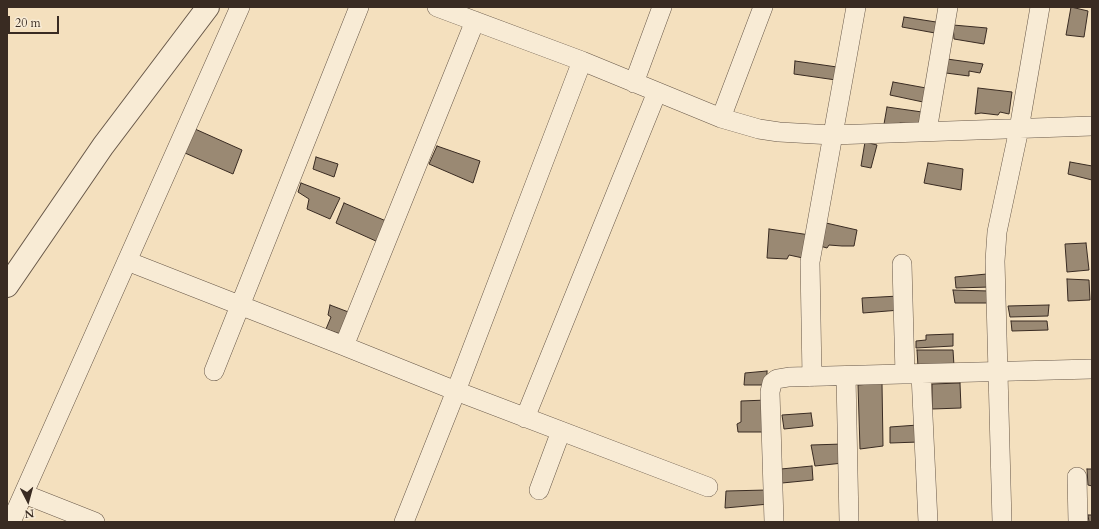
<!DOCTYPE html>
<html>
<head>
<meta charset="utf-8">
<style>
  body { margin:0 }
  #map { position:relative; width:1099px; height:529px; overflow:hidden; background:#f4e0be; font-family:Cardo,serif }
  canvas { display:block }
  .frame { position:absolute; inset:0; border:8px solid #392b22; pointer-events:none }
  .north { position:absolute; left:8px; top:481px; width:40px; height:40px; -webkit-text-stroke:3px #f8ebd5; paint-order:stroke; rotate:174deg; font-size:11px; font-weight:700; line-height:16px; text-align:center; color:#392b22 }
  .north::after { content:''; display:block; margin:auto; width:14px; height:18px; background:#392b22; clip-path:polygon(50% 0,100% 100%,50% 72%,0 100%) }
  .scale { position:absolute; left:8px; top:16px; width:51px; height:18px; box-sizing:border-box; border:2px solid #392b22; border-top:0; padding-left:5px; font-size:12px; line-height:14px; white-space:nowrap; color:#392b22; -webkit-text-stroke:3px #f8ebd5; paint-order:stroke }
</style>
</head>
<body>
<div id="map">
<canvas width="1099" height="529"></canvas>
<div class="frame"></div>
<div class="north">N</div>
<div class="scale">20 m</div>
</div>
<script>
const ctx = document.querySelector('canvas').getContext('2d');
ctx.lineJoin = 'round';
function fill(path, color) { ctx.fillStyle = color; ctx.fill(path, 'evenodd'); }
const toPath = rows => new Path2D(rows.map(r => 'M' + r).join(''));
function trace(path, color, width, dash) { ctx.strokeStyle = color; ctx.lineWidth = width; ctx.lineCap = dash ? 'butt' : 'round'; ctx.setLineDash(dash || []); ctx.stroke(path); }
const building = toPath([
  [1071,7,1088,11,1084,37,1066,35,1071,7],
  [904,17,936,22,935,33,902,27,904,17],
  [953,25,987,28,984,44,954,39,953,25],
  [947,59,983,64,980,73,969,71,969,76,946,73,947,59],
  [795,61,837,67,836,80,794,74,795,61],
  [893,82,926,88,923,102,890,95,893,82],
  [978,88,1012,92,1009,114,1000,112,998,115,981,113,975,114,978,88],
  [887,107,922,112,920,125,900,123,897,125,884,124,887,107],
  [195,129,242,150,233,174,185,153,195,129],
  [865,142,877,145,871,168,861,166,865,142],
  [437,146,480,161,473,183,429,164,437,146],
  [316,157,338,164,334,177,313,169,316,157],
  [1070,162,1092,166,1092,180,1068,174,1070,162],
  [928,163,963,169,961,190,924,183,928,163],
  [301,183,340,198,330,219,307,209,309,199,298,192,301,183],
  [344,203,386,221,378,242,336,223,344,203],
  [826,223,857,230,854,246,842,246,829,245,827,248,820,246,826,223],
  [769,229,810,235,803,258,789,255,787,259,767,258,769,229],
  [1086,243,1089,270,1067,272,1065,244,1086,243],
  [987,274,990,287,956,288,955,277,987,274],
  [1067,279,1089,280,1090,300,1068,301,1067,279],
  [953,290,989,291,990,303,955,303,953,290],
  [899,296,900,310,863,313,862,298,899,296],
  [330,305,351,313,343,335,326,329,331,317,328,315,330,305],
  [1049,305,1048,316,1010,317,1008,306,1049,305],
  [1011,321,1047,321,1048,330,1012,331,1011,321],
  [953,334,953,346,916,348,916,341,926,340,926,335,953,334],
  [917,350,953,350,954,366,918,367,917,350],
  [767,371,767,385,744,385,745,373,767,371],
  [882,383,883,446,860,449,858,385,882,383],
  [960,383,961,408,932,409,932,384,960,383],
  [767,400,769,432,738,432,737,424,741,422,741,401,767,400],
  [811,413,813,426,784,429,782,415,811,413],
  [918,425,919,442,890,443,890,427,918,425],
  [843,444,843,463,815,466,811,445,843,444],
  [812,466,813,480,782,483,781,469,812,466],
  [1087,469,1092,469,1092,486,1088,485,1087,469],
  [767,490,769,504,725,508,726,491,767,490],
  [1088,515,1092,515,1092,522,1089,522,1088,515]
]);
const minor = toPath([
  [437,7,582,61,721,118,759,129,779,132,832,135,1092,126],
  [634,83,662,7],
  [721,118,763,7],
  [927,131,948,7],
  [127,261,344,346,456,391,708,487],
  [902,264,905,374],
  [344,346,475,21],
  [214,371,359,7],
  [921,374,928,522],
  [846,376,849,522],
  [812,377,810,262,856,7],
  [525,418,657,92],
  [1077,477,1078,522],
  [539,490,561,431],
  [24,494,95,522],
  [11,522,240,7],
  [404,522,456,391,582,61],
  [774,522,770,392,772,383,777,379,789,377,1092,369],
  [1002,522,995,261,997,232,1019,129,1040,7]
]);
const tertiary = toPath([
  [7,286,103,146,208,7]
]);
fill(building, '#9a8973');
trace(building, '#392b22', 1);
trace(minor, '#685849', 20);
trace(tertiary, '#685849', 24);
trace(minor, '#f8ebd5', 19);
trace(tertiary, '#f8ebd5', 22);
</script>
</body>
</html>
